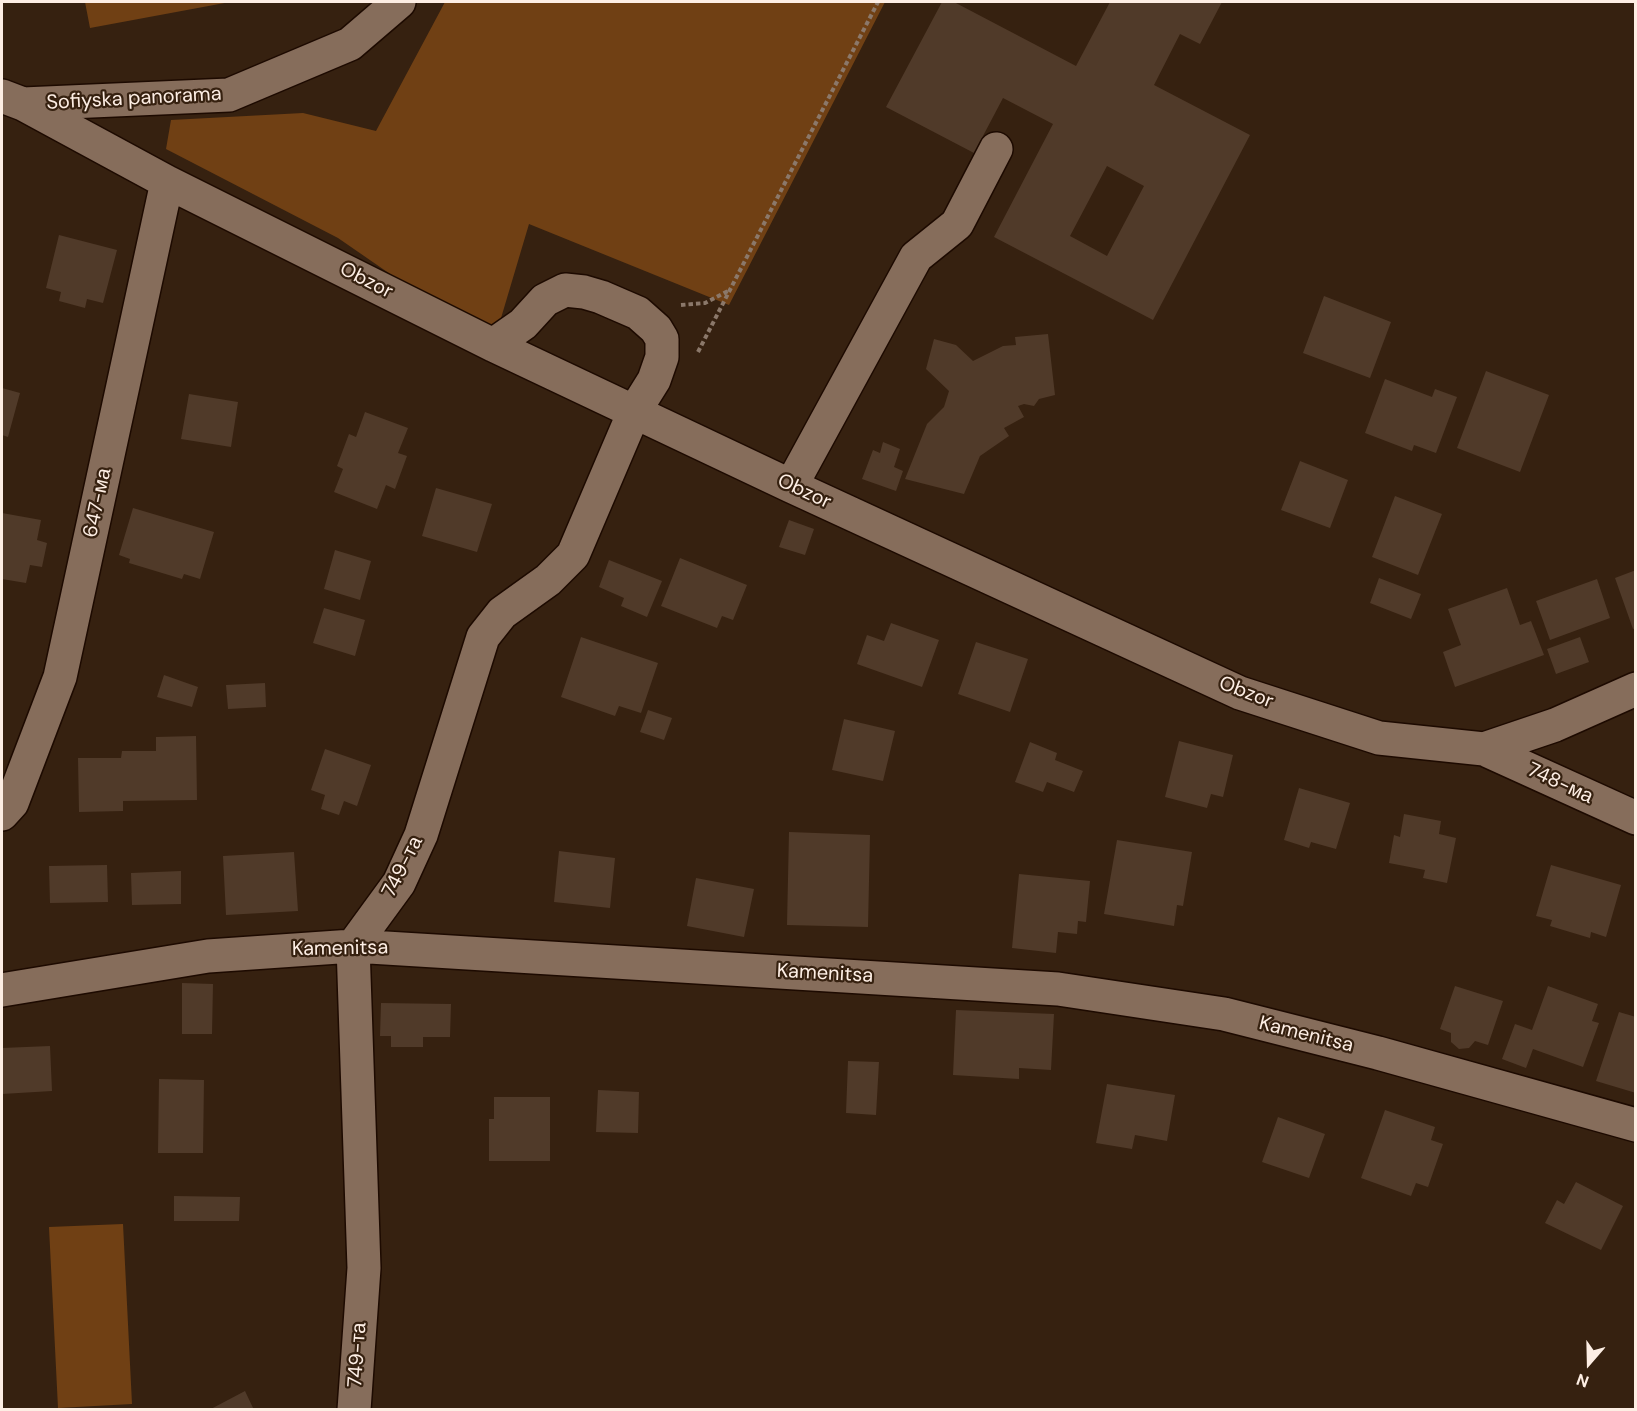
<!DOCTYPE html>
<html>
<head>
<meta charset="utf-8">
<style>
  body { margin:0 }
  #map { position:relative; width:1637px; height:1411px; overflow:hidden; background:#362110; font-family:"DM Sans",sans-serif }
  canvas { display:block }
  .frame { position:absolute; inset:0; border:3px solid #fdeee4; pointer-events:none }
  .north { position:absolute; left:1559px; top:1333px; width:60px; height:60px; -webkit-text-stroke:4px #362110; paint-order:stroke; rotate:200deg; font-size:16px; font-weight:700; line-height:24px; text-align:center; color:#fdeee4 }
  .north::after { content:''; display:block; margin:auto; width:21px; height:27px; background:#fdeee4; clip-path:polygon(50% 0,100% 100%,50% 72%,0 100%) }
</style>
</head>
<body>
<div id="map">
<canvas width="1637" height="1411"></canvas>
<div class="frame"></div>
<div class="north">N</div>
</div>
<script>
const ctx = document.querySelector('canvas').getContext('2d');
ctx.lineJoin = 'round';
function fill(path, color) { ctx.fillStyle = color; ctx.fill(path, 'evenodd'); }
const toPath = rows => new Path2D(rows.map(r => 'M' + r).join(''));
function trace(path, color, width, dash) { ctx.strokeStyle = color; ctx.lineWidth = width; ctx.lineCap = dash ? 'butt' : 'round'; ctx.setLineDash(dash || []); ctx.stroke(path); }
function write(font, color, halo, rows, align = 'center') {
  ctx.font = font + ' "DM Sans",sans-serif'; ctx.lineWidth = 4.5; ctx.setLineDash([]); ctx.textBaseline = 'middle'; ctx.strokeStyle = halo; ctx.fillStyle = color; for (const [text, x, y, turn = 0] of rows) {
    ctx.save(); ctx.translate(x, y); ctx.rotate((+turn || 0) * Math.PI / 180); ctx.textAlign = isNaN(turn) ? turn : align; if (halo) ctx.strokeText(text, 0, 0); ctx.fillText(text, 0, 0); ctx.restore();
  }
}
const green = toPath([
  [85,2,230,2,90,28],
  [445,2,885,2,729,305,529,224,493,345,338,238,166,149,171,120,303,113,376,131],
  [123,1224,132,1404,58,1408,49,1227]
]);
const building = toPath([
  [942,2,954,2,1076,66,1110,2,1222,2,1200,44,1180,34,1154,85,1250,135,1153,320,994,237,1053,124,1003,98,974,153,886,107],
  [1107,166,1144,186,1107,256,1070,236],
  [59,235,117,250,103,303,87,299,85,308,59,301,61,292,46,288],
  [1324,296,1391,322,1370,378,1303,353],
  [1048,334,1055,395,1039,399,1034,406,1024,404,1018,406,1024,417,1004,428,1009,436,980,456,964,494,905,479,927,424,944,407,949,391,926,369,934,339,956,345,973,361,1003,346,1016,345,1015,337],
  [1486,371,1549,395,1520,472,1457,448],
  [1385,379,1432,397,1435,389,1457,397,1436,453,1414,445,1412,451,1365,433],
  [2,388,20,393,8,437,2,435],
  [189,394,238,402,231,447,181,439],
  [365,412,408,428,398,453,407,456,395,489,386,485,377,509,334,492,343,469,337,466,349,434,356,437],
  [883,442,900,449,894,467,903,471,896,491,862,479,873,450,880,453],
  [1300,461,1348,480,1330,528,1281,510],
  [436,488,492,504,477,552,422,536],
  [1395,496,1442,514,1418,575,1372,557],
  [133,508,214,532,200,579,184,574,182,579,129,563,130,559,119,555],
  [2,513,41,520,37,540,47,543,42,567,30,565,26,583,2,579],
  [789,520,814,529,805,555,779,547],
  [335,550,371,561,360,600,324,589],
  [680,558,747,585,733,620,722,616,717,628,661,606],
  [609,560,662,581,647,617,621,606,624,598,599,587],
  [1636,570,1636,628,1633,629,1615,578],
  [1379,578,1421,594,1411,619,1370,603],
  [1597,579,1610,618,1550,640,1536,601],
  [1507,588,1520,625,1531,621,1544,655,1455,687,1443,652,1461,645,1448,609],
  [324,608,365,620,355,656,313,643],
  [891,623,939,640,922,687,857,664,867,635,884,641],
  [581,637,658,663,641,713,619,706,615,716,561,697],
  [1580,637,1589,662,1556,674,1547,649],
  [976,642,1028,659,1010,712,958,694],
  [164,675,198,687,192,707,157,697],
  [265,683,266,707,228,709,226,685],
  [648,710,672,718,664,740,640,732],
  [844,719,895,731,883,781,832,770],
  [196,736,197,800,123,801,123,811,79,812,78,758,121,758,122,751,156,751,156,737],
  [1179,741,1233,755,1223,797,1211,794,1207,808,1165,797],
  [1030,742,1057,753,1055,760,1083,771,1074,792,1047,782,1043,792,1015,782],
  [325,749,371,765,357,806,344,801,339,815,321,809,325,795,311,790],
  [1299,788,1350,803,1336,849,1311,842,1309,848,1284,840],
  [1404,814,1441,821,1439,834,1456,838,1447,883,1423,878,1425,870,1389,863,1394,835,1400,837],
  [789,832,870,835,868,927,787,925],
  [1117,840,1192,852,1183,906,1177,905,1174,926,1104,914],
  [559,851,615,858,610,908,554,902],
  [294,852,298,911,226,915,223,856],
  [107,865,108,902,50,903,49,866],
  [1551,865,1621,885,1606,937,1591,932,1590,938,1550,926,1552,920,1536,916],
  [181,871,181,904,132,905,131,873],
  [1019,874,1090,881,1086,922,1078,921,1077,934,1058,932,1056,953,1012,948],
  [696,878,754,889,744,937,687,926],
  [182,983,213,984,212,1034,182,1034],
  [1455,986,1503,1001,1488,1045,1475,1041,1469,1048,1459,1049,1451,1042,1451,1033,1440,1029],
  [1548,986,1598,1004,1592,1021,1599,1023,1583,1067,1533,1049,1526,1068,1502,1059,1515,1024,1532,1030],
  [381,1003,451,1004,450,1037,423,1037,423,1047,391,1047,391,1036,380,1036],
  [956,1010,1054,1014,1051,1070,1019,1068,1019,1079,953,1075],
  [1619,1012,1636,1017,1636,1093,1596,1081],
  [50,1046,52,1091,2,1094,2,1048],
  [848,1061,879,1062,876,1115,846,1113],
  [159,1079,204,1080,203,1153,158,1153],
  [1107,1084,1175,1095,1167,1141,1135,1135,1132,1149,1096,1143],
  [598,1090,639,1092,638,1133,596,1132],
  [494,1097,550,1097,550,1161,489,1161,489,1119,494,1119],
  [1385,1110,1435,1127,1431,1140,1443,1144,1428,1187,1416,1183,1411,1196,1361,1178],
  [1278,1117,1325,1134,1309,1178,1262,1162],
  [1576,1182,1623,1206,1601,1250,1545,1223,1557,1200,1564,1204],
  [174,1196,240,1197,239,1221,174,1221],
  [245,1391,254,1410,209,1410]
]);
const path = toPath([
  [681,305,705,303,730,290],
  [698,352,878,2]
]);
const minor = toPath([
  [2,96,23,104,167,182,493,345,791,486,1240,693,1379,738,1484,749,1555,725,1636,689],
  [23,104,229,95,350,44,399,2],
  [791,486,916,257,957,224,996,149],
  [1484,749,1636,818],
  [2,814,12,803,60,677,167,182],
  [2,990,208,956,353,946,1058,989,1224,1014,1378,1053,1636,1125],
  [354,1410,364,1268,353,946,399,883,421,835,483,637,502,613,548,580,573,555,634,412,654,380,662,357,662,339,656,329,638,313,601,297,584,292,565,290,545,300,523,324,493,345]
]);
const streetNames = [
  ["Sofiyska panorama",134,99,-3],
  ["Obzor",366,281,27],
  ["Obzor",804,492,25],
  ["647-ма",98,503,-78],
  ["Obzor",1246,693,21],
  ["748-ма",1560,784,25],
  ["749-та",403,867,-63],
  ["Kamenitsa",340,949,-1],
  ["Kamenitsa",825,974,3],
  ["Kamenitsa",1306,1035,14],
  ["749-та",358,1355,-86]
];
fill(green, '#704014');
fill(building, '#503a29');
trace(minor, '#1d0a00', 36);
trace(path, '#8b786a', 4, [4.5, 3]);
trace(minor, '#866d5b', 33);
write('20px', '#fdeee4', '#362110', streetNames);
</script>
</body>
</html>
